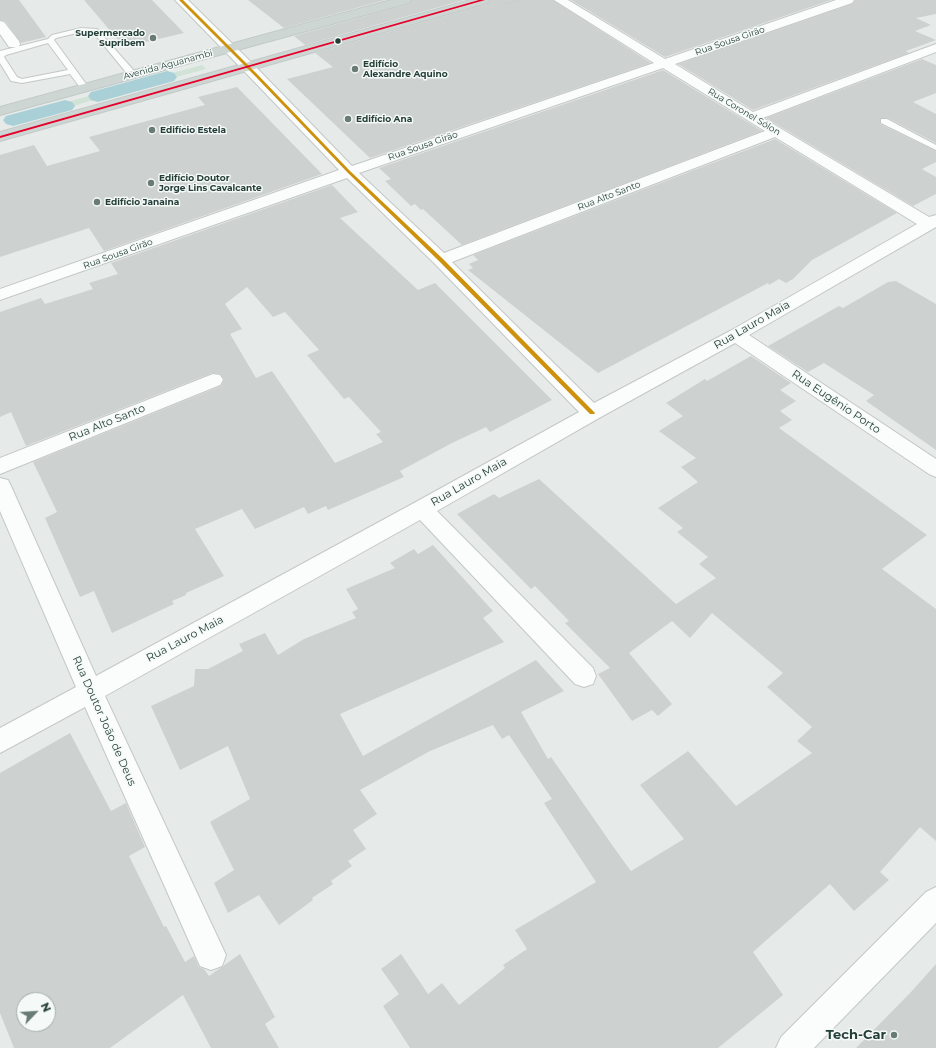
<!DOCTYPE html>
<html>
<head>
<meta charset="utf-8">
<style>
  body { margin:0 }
  #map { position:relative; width:936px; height:1048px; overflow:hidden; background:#e6ebe9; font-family:Montserrat,sans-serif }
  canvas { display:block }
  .north { position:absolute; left:16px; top:992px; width:40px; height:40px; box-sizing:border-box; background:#f5f9f7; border:1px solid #a1aeab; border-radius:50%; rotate:65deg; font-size:11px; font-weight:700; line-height:16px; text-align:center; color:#243e38 }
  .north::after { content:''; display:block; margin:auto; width:14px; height:18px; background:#687b76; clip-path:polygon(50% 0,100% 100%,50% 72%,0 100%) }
</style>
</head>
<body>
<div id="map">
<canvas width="936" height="1048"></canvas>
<div class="north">N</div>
</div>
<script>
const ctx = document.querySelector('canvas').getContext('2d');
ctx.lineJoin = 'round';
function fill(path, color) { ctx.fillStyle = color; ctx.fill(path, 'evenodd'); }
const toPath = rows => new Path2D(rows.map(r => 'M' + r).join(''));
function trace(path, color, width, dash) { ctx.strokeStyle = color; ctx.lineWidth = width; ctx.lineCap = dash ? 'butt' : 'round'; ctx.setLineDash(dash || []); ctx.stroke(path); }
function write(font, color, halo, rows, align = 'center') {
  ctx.font = font + ' Montserrat,sans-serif'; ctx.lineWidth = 3; ctx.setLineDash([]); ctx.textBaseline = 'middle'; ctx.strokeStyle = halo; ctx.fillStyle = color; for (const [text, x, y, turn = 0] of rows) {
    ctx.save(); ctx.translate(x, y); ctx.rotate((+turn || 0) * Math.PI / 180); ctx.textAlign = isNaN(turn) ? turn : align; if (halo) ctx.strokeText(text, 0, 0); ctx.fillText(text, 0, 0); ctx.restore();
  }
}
const green = toPath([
  [202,65,206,69,169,79,165,75],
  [96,94,100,98,67,108,63,103]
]);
const canal = toPath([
  [167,71,174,73,177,77,174,81,98,102,91,100,88,96,91,92,167,71],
  [65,100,72,102,75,106,72,110,13,126,6,124,3,120,6,116,65,100]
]);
const building = toPath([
  [0,0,19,0,46,37,21,43,5,21,0,20],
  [84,0,152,0,184,33,124,47],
  [248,0,385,0,284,28],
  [412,0,464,0,305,45,294,36,409,4],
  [490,0,553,0,651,63,370,158,287,79,333,67,315,53,487,4],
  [571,0,831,0,665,57],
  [855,0,936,0,936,14,916,18,931,25,915,31,936,40,906,51,909,53,753,110,678,64,852,4],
  [922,59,936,65,936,93,913,102,936,114,936,143,888,118,880,119,880,124,936,151,936,162,922,169,936,177,936,194,913,206,766,118],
  [663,70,762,131,462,245,423,209,421,210,415,204,411,206,385,181,391,179,379,168],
  [237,87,322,174,104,251,89,228,0,257,0,155,34,145,47,166,100,151,89,137,205,105,198,97],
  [775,139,897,213,812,260,793,279,786,283,779,279,769,285,768,283,598,373,468,270,473,268,469,264,478,260,473,255],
  [332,185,358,212,340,218,418,290,435,283,552,400,490,432,486,427,452,443,400,471,404,477,328,510,326,506,308,514,304,507,255,529,242,509,195,529,224,576,186,593,186,595,172,601,174,604,112,633,94,591,80,597,45,518,57,512,33,462,221,386,224,379,220,374,212,373,26,446,11,412,0,417,0,312,41,298,45,304,93,289,89,283,118,274,111,263],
  [247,287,273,317,285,312,319,350,307,355,344,399,349,397,381,432,376,434,383,442,335,463,272,371,256,378,230,334,242,329,225,304],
  [896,281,936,304,936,450,866,401,874,395,824,363,808,372,768,346,839,306,843,308,888,282],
  [751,356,791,383,780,390,796,401,780,411,792,420,779,428,927,535,882,569,936,609,936,841,920,827,880,872,889,880,854,911,830,884,753,952,783,995,718,1048,410,1048,383,1006,399,994,381,969,401,954,428,994,442,983,459,1005,505,968,503,965,527,949,515,930,596,882,544,803,552,799,509,735,502,739,493,725,430,751,360,790,377,814,353,830,366,849,348,861,352,866,331,881,333,884,312,898,313,900,279,925,259,895,228,913,214,883,234,870,210,822,250,799,228,746,180,770,151,706,194,686,195,669,208,669,243,651,239,644,265,633,278,655,304,639,356,618,352,612,358,609,346,589,395,568,390,563,414,549,418,554,433,545,493,611,483,618,504,642,340,714,363,756,536,660,564,691,521,712,548,759,551,757,617,852,631,871,684,839,640,785,688,751,736,806,812,753,797,741,812,727,767,687,783,673,712,613,690,638,672,621,629,653,672,704,658,716,652,710,632,721,598,674,610,668,565,623,569,621,535,586,531,589,457,514,494,494,499,498,539,479,676,604,716,578,699,564,708,557,677,532,683,528,658,508,698,482,681,467,696,458,659,431,683,416,666,403,705,379,707,381],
  [70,733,111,811,126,803,145,847,129,856,164,927,166,926,185,962,194,956,199,967,204,969,209,976,240,954,275,1017,265,1024,279,1048,211,1048,183,995,110,1048,14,1048,0,1013,0,773],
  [24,1000,48,1000,48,1024,24,1024],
  [936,964,936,1048,856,1048,911,992]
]);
const path = toPath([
  [502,5,520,0]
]);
const service = toPath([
  [81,28,97,29,135,72,135,76,129,76,93,32,81,32,56,38,54,40,89,88,88,90,82,90,70,74,22,83,11,81,0,63,0,51,48,39,52,35,81,28],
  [48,43,68,70,22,79,17,77,4,57,6,55,48,43],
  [881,119,887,119,936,145,936,150,881,123,881,119]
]);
const minor = toPath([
  [554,0,568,0,665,59,836,0,854,0,852,3,675,64,753,112,936,44,936,52,763,118,929,217,936,215,936,227,749,335,936,459,936,477,929,474,735,343,599,418,437,511,593,668,596,676,593,684,584,687,575,684,420,520,105,696,226,955,222,966,211,970,200,966,85,707,0,753,0,728,76,687,0,511,0,478,8,480,11,486,96,676,414,503,579,412,435,264,347,178,0,300,0,289,339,170,243,70,241,67,243,64,253,64,352,166,654,63,554,0],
  [663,68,765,131,444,253,359,173,663,68],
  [775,137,917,224,730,331,594,403,452,262,775,137],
  [0,21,4,22,19,41,20,44,19,47,9,47,0,34,0,21],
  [213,374,220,375,223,380,220,385,0,474,0,458,213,374]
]);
const tertiary = toPath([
  [175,0,188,0,253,64,255,67,253,70,243,70,175,0]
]);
const secondary = toPath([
  [936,887,936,923,814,1048,776,1048,781,1037,926,892,936,887]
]);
const primary = toPath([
  [391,0,411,0,409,3,0,115,0,107,391,0],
  [470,0,489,0,487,3,0,141,0,132,470,0]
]);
const bus1 = toPath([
  [179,0,183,0,258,75,350,171,443,259,594,412,595,413,594,414,590,414,439,261,348,173,256,77,179,0]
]);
const bus2 = toPath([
  [479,0,485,0,0,138,0,136,479,0]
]);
const markers = [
  [153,38,4,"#687b76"],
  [338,41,3.5,"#243e38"],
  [355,69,4,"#687b76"],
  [348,119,4,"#687b76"],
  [152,130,4,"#687b76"],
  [151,183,4,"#687b76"],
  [97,202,4,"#687b76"],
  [894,1035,4,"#687b76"]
];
const farPoinames = [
  ["Supermercado",145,33,"right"],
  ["Supribem",145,43,"right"],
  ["Edifício",363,64],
  ["Alexandre Aquino",363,74],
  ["Edifício Ana",356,119],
  ["Edifício Estela",160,130],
  ["Edifício Doutor",159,178],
  ["Jorge Lins Cavalcante",159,188],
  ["Edifício Janaina",105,202]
];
const farStreetnames = [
  ["Rua Sousa Girão",730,41,-19],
  ["Avenida Aguanambi",168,65,-15],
  ["Rua Coronel Sólon",744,112,31],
  ["Rua Sousa Girão",423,146,-19],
  ["Rua Alto Santo",609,196,-21],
  ["Rua Sousa Girão",118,254,-20]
];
const streetNames = [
  ["Rua Lauro Maia",752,325,-30],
  ["Rua Eugênio Porto",836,402,34],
  ["Rua Alto Santo",107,423,-22],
  ["Rua Lauro Maia",469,482,-30],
  ["Rua Lauro Maia",185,639,-28],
  ["Rua Doutor João de Deus",104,721,66]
];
const nearPoinames = [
  ["Tech-Car",886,1035]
];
fill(green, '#d0e3d6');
fill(canal, '#a9d0d7');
fill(building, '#cdd2d0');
trace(service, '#c3c8c6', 2);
trace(minor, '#c3c8c6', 2);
trace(tertiary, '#c3c8c6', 2);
trace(secondary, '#c2c8c6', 2);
trace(primary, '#c2cac8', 2);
trace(path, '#c2cbc8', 1.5, [1, 2]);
fill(service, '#fbfcfc');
fill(minor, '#fbfcfc');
fill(tertiary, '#fbfcfc');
fill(secondary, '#fbfcfc');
fill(primary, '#ced6d4');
fill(bus1, '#cd910b');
fill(bus2, '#e4002b');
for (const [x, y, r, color] of markers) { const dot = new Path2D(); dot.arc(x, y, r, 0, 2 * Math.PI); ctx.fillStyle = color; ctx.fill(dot); trace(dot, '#f5f9f7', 1.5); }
write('bold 9px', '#243e38', '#f5f9f7', farPoinames, 'left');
write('9px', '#243e38', '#f5f9f7', farStreetnames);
write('11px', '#243e38', '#f5f9f7', streetNames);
write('bold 13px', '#243e38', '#f5f9f7', nearPoinames, 'right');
</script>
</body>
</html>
